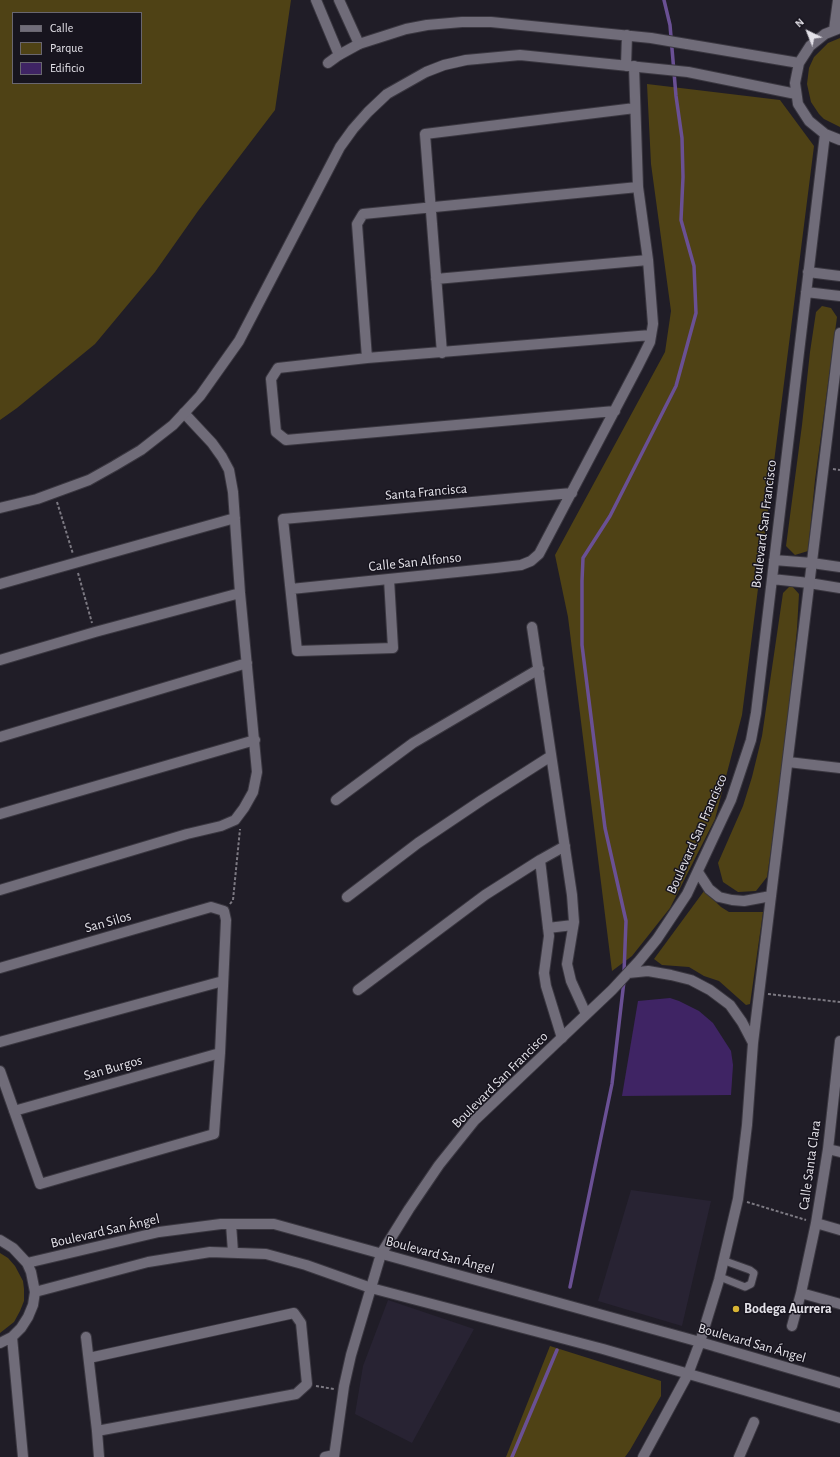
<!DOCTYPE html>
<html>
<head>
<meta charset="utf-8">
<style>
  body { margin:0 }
  #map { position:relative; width:840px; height:1457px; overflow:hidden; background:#201d27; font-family:"Alegreya Sans",sans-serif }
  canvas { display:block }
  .legend { position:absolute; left:12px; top:12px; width:130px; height:72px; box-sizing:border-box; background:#17141e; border:1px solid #69666f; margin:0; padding:5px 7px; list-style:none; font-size:12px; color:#e4e2e9 }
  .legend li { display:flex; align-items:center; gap:8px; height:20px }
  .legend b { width:20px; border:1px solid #69666f }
  .north { position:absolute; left:788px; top:12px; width:40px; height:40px; -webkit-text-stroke:3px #17141e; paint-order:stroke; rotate:317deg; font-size:11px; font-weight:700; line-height:16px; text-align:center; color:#e4e2e9 }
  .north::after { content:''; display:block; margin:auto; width:14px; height:18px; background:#e4e2e9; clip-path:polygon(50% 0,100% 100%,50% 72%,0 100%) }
</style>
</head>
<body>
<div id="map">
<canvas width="840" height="1457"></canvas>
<ul class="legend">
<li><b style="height:5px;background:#706c79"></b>Calle</li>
<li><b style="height:11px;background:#4f4215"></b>Parque</li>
<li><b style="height:11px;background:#3f2464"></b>Edificio</li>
</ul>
<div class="north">N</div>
</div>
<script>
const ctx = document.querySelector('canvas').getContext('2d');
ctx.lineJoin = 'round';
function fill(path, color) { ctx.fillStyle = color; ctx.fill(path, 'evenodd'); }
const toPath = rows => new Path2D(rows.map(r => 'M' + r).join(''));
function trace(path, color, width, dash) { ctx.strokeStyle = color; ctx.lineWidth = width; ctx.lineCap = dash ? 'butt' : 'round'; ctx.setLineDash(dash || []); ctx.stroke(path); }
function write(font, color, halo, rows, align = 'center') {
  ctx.font = font + ' "Alegreya Sans",sans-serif'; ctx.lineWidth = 3; ctx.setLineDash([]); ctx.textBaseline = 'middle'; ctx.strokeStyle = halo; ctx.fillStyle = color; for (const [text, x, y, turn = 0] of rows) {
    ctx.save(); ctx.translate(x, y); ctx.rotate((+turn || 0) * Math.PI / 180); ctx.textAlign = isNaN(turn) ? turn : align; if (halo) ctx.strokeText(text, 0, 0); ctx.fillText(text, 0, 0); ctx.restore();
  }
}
const built = toPath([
  [631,1190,711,1201,682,1326,598,1301],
  [388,1300,474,1329,412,1443,355,1414,363,1366]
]);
const green = toPath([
  [0,0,291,0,275,110,198,211,155,272,95,344,17,408,0,420],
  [13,13,141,13,141,83,13,83],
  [840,38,840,127,824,119,819,114,811,102,807,84,809,68,814,57,828,43],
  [647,84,780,100,814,146,742,715,715,819,670,908,632,956,612,971,568,617,555,555,665,352,671,311,651,164],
  [822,306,831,308,837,317,815,480,808,551,795,555,786,546,802,425,810,352,816,312],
  [791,585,799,594,797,629,783,767,767,877,756,891,738,892,723,882,718,863,743,806,752,777,762,736,783,593],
  [704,891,721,907,729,912,763,912,750,1004,746,1005,719,981,704,976,689,967,662,965,654,959],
  [0,1253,8,1258,15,1266,23,1281,24,1289,24,1301,20,1311,14,1322,0,1333],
  [550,1346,661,1381,661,1396,630,1450,625,1457,506,1457]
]);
const stream = toPath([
  [624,973,626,921,605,828,582,645,582,581,583,558,610,516,676,386,696,313,694,266,681,220,683,177,682,138,676,96,670,25,664,0],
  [570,1287,612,1084,624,981],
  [512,1457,557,1350]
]);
const building = toPath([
  [670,998,679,1001,699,1011,713,1023,731,1051,733,1065,731,1095,622,1096,638,1001]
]);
const path = toPath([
  [833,469,840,470],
  [57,502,73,554],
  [78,573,92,623],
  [230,904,233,900,240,829],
  [768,994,840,1002],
  [747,1202,806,1220],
  [316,1386,334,1389]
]);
const service = toPath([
  [720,1277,745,1287,751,1284,754,1273,750,1270,725,1261]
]);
const minor = toPath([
  [316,0,339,55],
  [339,0,359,44],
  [436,279,648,260],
  [442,353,425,134,635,108],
  [367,358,357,224,363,214,638,187],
  [615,411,286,440,276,432,271,379,278,368,367,358,651,335],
  [812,563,840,567],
  [389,579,393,648,297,651,283,519,572,493],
  [809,583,840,588],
  [0,584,235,518],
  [291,589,496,568,521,565,531,561,539,554,638,366,650,342,653,324,648,260,638,187,634,66],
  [532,627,572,895,574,922,567,964,571,981,586,1014],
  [0,660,95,632,240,593],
  [0,737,247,663],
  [788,762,840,768],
  [336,800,413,743,539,669],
  [0,814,255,740],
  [540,860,549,936,544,973,546,986,562,1038],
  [0,890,187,834,221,826,235,820,244,808,253,792,257,772,240,593,233,492,229,470,222,457,212,443,184,413],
  [347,897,418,843,482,800,551,756],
  [548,928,573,925],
  [0,968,211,907,224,911,226,920,220,1053,214,1134,40,1184,0,1071],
  [358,990,485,895,540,860,565,846],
  [0,1042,223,981],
  [14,1111,220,1053],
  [828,1149,840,1152],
  [816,1223,840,1230],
  [801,1293,840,1304],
  [792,1326,801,1293,816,1223,828,1149,840,1041],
  [86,1337,97,1431,99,1457],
  [89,1358,294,1313,301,1323,307,1384,296,1394,97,1431],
  [325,1457,334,1455],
  [739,1457,754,1422]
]);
const tertiary = toPath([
  [840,28,825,34,810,46,799,63,795,83,798,104,809,121,825,134,840,140],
  [834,30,838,0],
  [328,63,339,55,359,44,406,29,427,25,462,22,491,22,651,38,799,63],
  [626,66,627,35],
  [808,272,840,276],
  [806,292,840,296],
  [0,508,37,499,89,480,114,466,141,450,173,425,200,396,239,341,340,147,353,129,368,112,387,94,426,72,444,65,466,60,520,55,688,72,796,94],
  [774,560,812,563],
  [772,579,809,583],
  [698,872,709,889,719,897,732,900,744,901,771,896],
  [628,973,648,971,671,975,691,980,710,990,730,1005,742,1022,753,1043],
  [231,1224,233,1252],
  [0,1240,13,1248,27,1263,31,1272,35,1292,33,1305,28,1317,21,1328,12,1337,0,1343],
  [27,1263,159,1232,221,1224,274,1224,700,1342,840,1383],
  [35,1292,148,1262,210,1252,266,1254,306,1265,371,1288,603,1349,840,1418],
  [12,1337,23,1457],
  [334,1457,344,1386,351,1355,381,1254,409,1209,439,1165,475,1120,612,990,639,961,657,939,687,894,731,800,751,740,756,713,825,134],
  [643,1457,688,1374,700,1342,719,1280,738,1199,747,1125,753,1043,840,333]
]);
const markers = [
  [736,1309,4,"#d8b434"]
];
const streetNames = [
  ["Santa Francisca",426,492,-5],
  ["Boulevard San Francisco",764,524,-83],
  ["Calle San Alfonso",415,562,-6],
  ["Boulevard San Francisco",697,834,-66],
  ["San Silos",108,922,-16],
  ["San Burgos",113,1068,-16],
  ["Boulevard San Francisco",500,1080,-45],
  ["Calle Santa Clara",810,1165,-82],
  ["Boulevard San Ángel",105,1231,-13],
  ["Boulevard San Ángel",440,1255,15],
  ["Boulevard San Ángel",752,1343,16]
];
const poiNames = [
  ["Bodega Aurrera",744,1309]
];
fill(built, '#282333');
fill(green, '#4f4215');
trace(stream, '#6a5094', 3.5);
fill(building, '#3f2464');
trace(service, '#3a3740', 9);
trace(minor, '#3a3740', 12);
trace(tertiary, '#3a3740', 12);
trace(path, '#7c7982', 2, [3, 2]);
trace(service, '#706c79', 7);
trace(minor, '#706c79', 10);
trace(tertiary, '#706c79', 10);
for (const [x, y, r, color] of markers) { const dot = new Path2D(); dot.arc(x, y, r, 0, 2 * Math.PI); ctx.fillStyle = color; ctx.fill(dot); trace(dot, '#17141e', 1.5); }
write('14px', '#e4e2e9', '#17141e', streetNames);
write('bold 14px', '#e4e2e9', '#17141e', poiNames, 'left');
</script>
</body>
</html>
